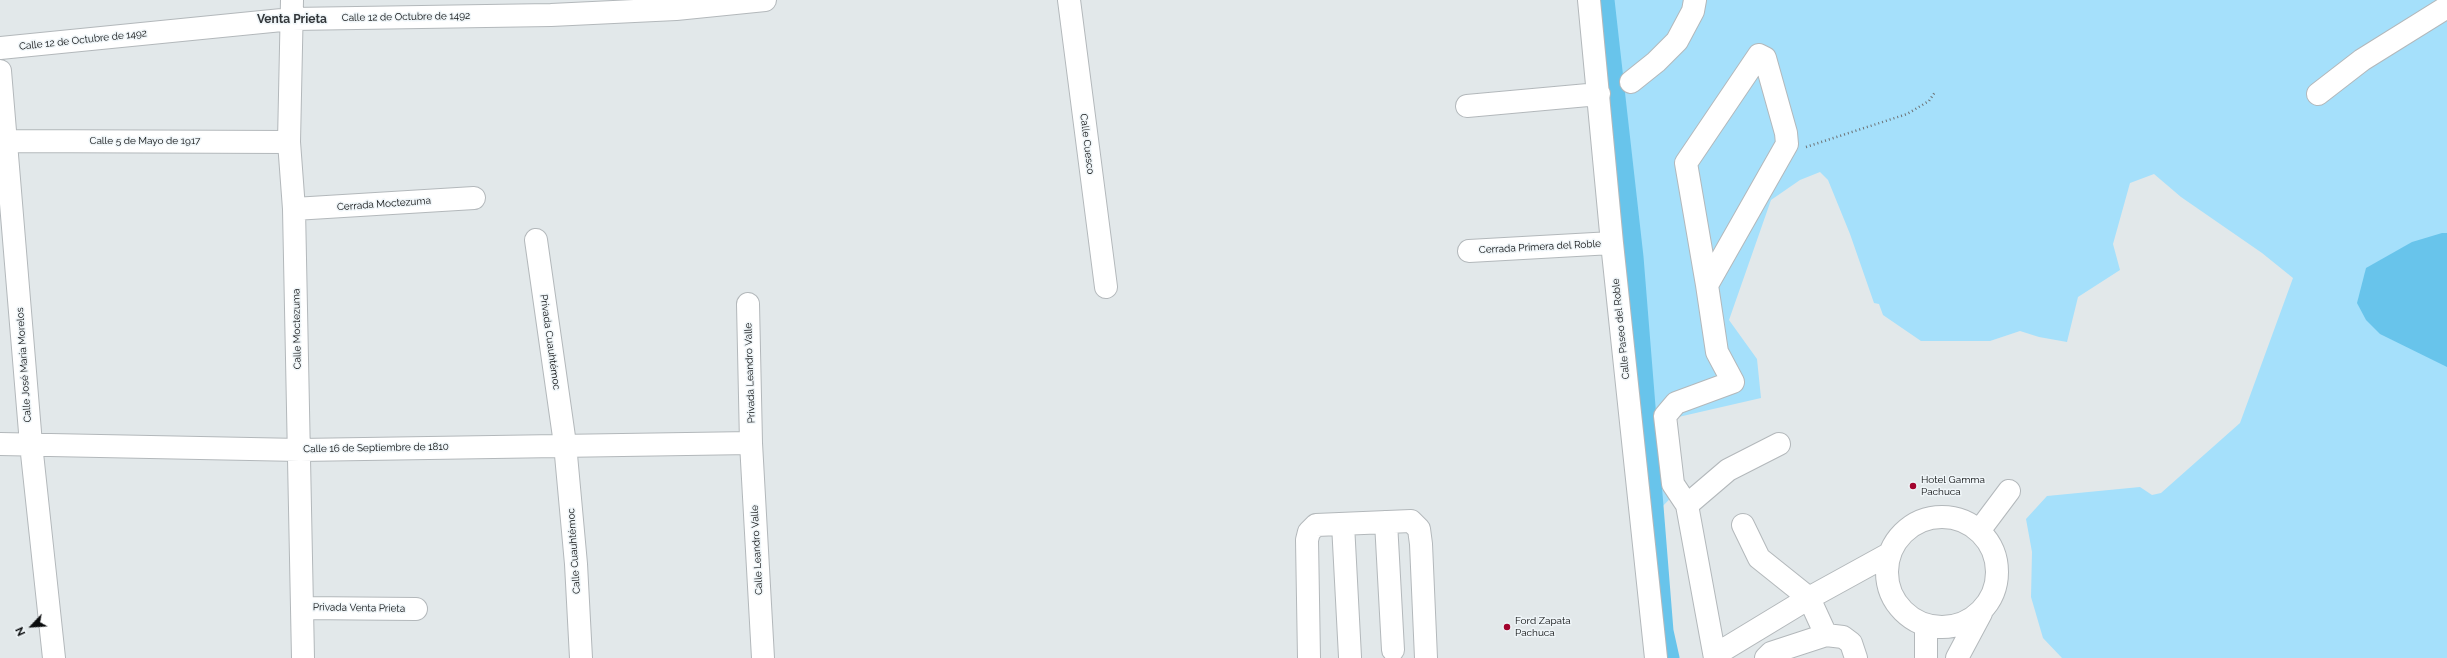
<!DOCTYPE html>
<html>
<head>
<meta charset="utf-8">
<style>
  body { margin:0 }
  #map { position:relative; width:2447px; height:658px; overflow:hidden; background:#e2e8ea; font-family:Raleway,sans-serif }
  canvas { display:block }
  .north { position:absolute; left:12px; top:606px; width:40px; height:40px; -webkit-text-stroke:3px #eff5f8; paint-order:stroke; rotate:245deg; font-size:11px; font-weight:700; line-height:16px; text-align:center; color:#0a0c0d }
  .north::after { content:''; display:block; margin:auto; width:14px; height:18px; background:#0a0c0d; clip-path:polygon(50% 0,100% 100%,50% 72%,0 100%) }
</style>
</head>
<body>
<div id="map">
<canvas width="2447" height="658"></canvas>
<div class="north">N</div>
</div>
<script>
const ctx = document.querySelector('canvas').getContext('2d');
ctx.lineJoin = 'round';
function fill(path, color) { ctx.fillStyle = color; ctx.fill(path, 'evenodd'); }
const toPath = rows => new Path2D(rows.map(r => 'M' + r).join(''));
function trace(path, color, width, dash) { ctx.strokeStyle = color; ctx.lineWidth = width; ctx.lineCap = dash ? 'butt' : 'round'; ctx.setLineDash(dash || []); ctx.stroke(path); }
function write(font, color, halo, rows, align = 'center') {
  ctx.font = font + ' Raleway,sans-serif'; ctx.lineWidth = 3; ctx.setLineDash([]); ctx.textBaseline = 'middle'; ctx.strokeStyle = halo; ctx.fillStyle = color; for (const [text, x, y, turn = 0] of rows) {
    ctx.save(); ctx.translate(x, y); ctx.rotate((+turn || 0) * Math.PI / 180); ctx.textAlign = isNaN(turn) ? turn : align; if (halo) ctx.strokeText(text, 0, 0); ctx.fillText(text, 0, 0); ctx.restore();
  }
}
const green = toPath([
  [1613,0,2447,0,2447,658,2062,658,2043,638,2031,597,2032,552,2026,519,2047,496,2140,487,2152,495,2161,493,2240,423,2293,278,2262,253,2181,197,2154,174,2130,183,2113,244,2120,270,2078,297,2067,342,2039,337,2020,331,1990,341,1921,341,1883,315,1879,304,1874,303,1850,234,1828,180,1820,172,1800,180,1771,200,1729,320,1757,359,1761,398,1674,418,1683,485,1661,508]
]);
const water = toPath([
  [2442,233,2447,233,2447,367,2380,334,2366,320,2357,303,2366,268,2412,242]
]);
const canal = toPath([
  [1605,0,1634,257,1664,631,1670,658]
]);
const path = toPath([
  [1806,147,1907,114,1929,101,1935,92]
]);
const minor = toPath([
  [292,0,289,142,294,209,303,658],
  [1069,0,1106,287],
  [1589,0,1612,243,1656,658],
  [0,48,292,19,551,15,676,9,765,0],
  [1759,55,1765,58,1786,133,1787,144,1707,285,1686,163,1759,55],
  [0,71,31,444,54,658],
  [1631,82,1656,62,1677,41,1693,11,1695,0],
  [2318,94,2362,60,2447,7],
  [1467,106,1599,94],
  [0,141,289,142],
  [294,209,474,198],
  [536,240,565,444,576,564,581,658],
  [1469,251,1612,243],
  [1707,285,1717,352,1733,382,1676,403,1665,416,1673,484,1687,505,1715,658],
  [748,304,751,443,763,658],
  [0,444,300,450,751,443],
  [1687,505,1728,470,1779,444],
  '1887 572a55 55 0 1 1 110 0a55 55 0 1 1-110 0Z',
  [1386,522,1393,650],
  [1343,524,1350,657],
  [1743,525,1759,558,1809,598,1889,554],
  [1979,531,2009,491],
  [302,608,416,609],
  [1715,655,1809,598,1826,635],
  [1309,658,1307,540,1309,532,1316,525,1411,521,1419,529,1421,544,1426,658],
  [1766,658,1771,653,1826,635,1843,637,1851,643,1856,658],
  [1926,658,1926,626],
  [1957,658,1981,613]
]);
const markers = [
  [1913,486,4,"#a2032d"],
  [1507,627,4,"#a2032d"]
];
const streetNames = [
  ["Calle 12 de Octubre de 1492",406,17,-1],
  ["Calle 12 de Octubre de 1492",83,40,-6],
  ["Calle 5 de Mayo de 1917",145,141],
  ["Calle Cuesco",1087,144,83],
  ["Cerrada Moctezuma",384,204,-4],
  ["Cerrada Primera del Roble",1540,247,-3],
  ["Calle Moctezuma",297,329,-91],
  ["Calle Paseo del Roble",1621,329,-96],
  ["Privada Cuauhtémoc",550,342,82],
  ["Calle José María Morelos",24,365,-94],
  ["Privada Leandro Valle",750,373,-92],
  ["Calle 16 de Septiembre de 1810",376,448,-1],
  ["Calle Leandro Valle",757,550,-93],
  ["Calle Cuauhtémoc",574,551,-94],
  ["Privada Venta Prieta",359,608,1]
];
const poiNames = [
  ["Hotel Gamma",1921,480],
  ["Pachuca",1921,492],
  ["Ford Zapata",1515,621],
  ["Pachuca",1515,633]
];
const quarterNames = [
  ["Venta Prieta",292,19]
];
fill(green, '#a5e0fb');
fill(water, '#68c4eb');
trace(canal, '#68c4eb', 19);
trace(minor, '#b3b8bb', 24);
trace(path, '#6d7173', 2.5, [1, 3]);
trace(minor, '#fff', 22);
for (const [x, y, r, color] of markers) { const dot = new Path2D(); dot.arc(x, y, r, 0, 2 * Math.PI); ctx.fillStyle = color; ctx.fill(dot); trace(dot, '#eff5f8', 1.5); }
write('10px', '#0a0c0d', '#eff5f8', streetNames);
write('10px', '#0a0c0d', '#eff5f8', poiNames, 'left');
write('bold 12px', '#323639', '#eff5f8', quarterNames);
</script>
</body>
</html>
